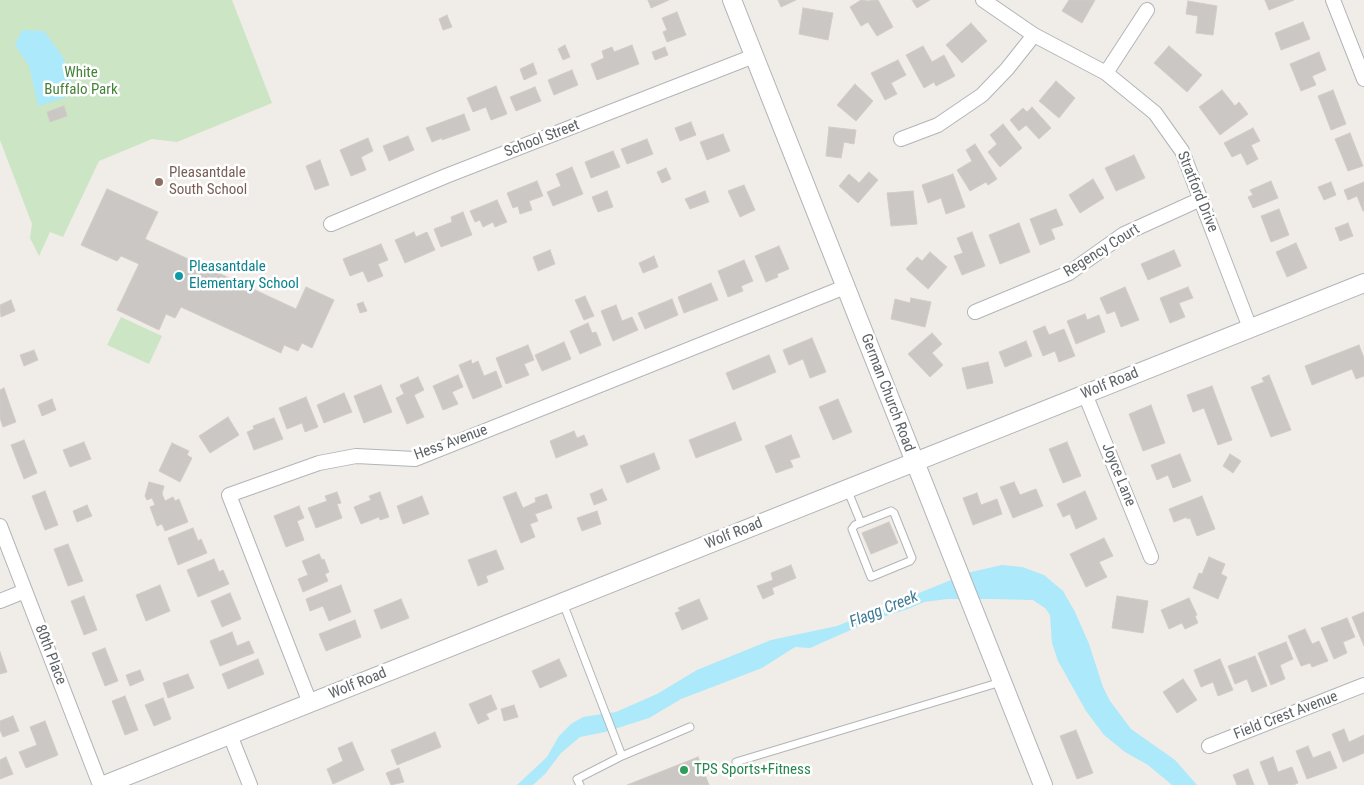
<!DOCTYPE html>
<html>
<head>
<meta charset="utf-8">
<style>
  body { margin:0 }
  canvas { display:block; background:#f0ece7 }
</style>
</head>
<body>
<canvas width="1364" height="785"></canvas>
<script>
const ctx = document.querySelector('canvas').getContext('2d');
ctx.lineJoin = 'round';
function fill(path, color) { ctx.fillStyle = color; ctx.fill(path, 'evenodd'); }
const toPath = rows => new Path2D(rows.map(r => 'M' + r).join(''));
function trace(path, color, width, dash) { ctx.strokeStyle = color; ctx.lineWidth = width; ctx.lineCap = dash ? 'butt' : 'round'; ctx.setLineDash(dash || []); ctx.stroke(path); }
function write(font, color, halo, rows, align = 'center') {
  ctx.font = font + ' "Roboto Condensed",sans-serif'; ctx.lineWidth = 5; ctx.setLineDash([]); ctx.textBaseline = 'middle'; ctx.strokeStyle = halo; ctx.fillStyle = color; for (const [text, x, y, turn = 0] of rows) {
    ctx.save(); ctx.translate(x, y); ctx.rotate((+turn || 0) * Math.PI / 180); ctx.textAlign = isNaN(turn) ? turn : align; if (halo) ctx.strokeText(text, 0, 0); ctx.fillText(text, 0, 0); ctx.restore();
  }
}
const green = toPath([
  [0,0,232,0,272,103,177,142,152,139,99,161,63,237,50,232,39,256,30,238,32,224,0,140],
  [121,317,162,336,149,364,107,345]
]);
const water = toPath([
  [22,30,44,31,63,57,74,88,64,98,38,106,29,66,15,45],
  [1002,565,1022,567,1044,575,1063,591,1075,612,1089,644,1103,687,1110,701,1131,729,1175,760,1197,785,1172,785,1148,765,1125,752,1104,735,1086,711,1058,661,1052,643,1050,615,1045,608,1033,600,991,599,947,599,924,602,908,609,873,620,810,648,795,647,762,668,681,699,649,718,605,732,580,737,561,753,545,774,533,785,517,785,547,757,559,736,571,724,583,717,616,712,657,694,697,670,771,640,837,626,971,572]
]);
const building = toPath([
  [648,0,669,0,651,8,648,0],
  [778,0,796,0,781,7,778,0],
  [861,0,867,1,878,0,893,27,877,36,868,22,861,26,850,7,861,0],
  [912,0,930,0,917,8,912,0],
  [1069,0,1095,0,1082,23,1062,11,1069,0],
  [1265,0,1294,0,1269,10,1265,0],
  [1188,1,1217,6,1213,35,1196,33,1198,16,1186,14,1188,1],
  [803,8,833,13,828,40,799,34,803,8],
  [677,12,686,35,667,42,663,32,667,30,662,18,677,12],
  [447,15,452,27,443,30,439,19,447,15],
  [1303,22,1310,39,1281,50,1275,33,1303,22],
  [971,23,987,41,962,63,946,45,971,23],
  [565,45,570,57,563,60,558,49,565,45],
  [632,45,639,64,597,80,591,64,604,58,602,51,612,47,614,52,632,45],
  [923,46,932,62,944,55,955,76,936,86,934,82,924,88,906,55,923,46],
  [1169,46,1202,75,1187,92,1154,63,1169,46],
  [665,47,668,55,655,60,652,52,665,47],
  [1319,52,1326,70,1312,76,1316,85,1301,91,1290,64,1319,52],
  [898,60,906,75,891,83,897,94,885,100,871,73,898,60],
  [533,63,537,74,524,80,520,69,533,63],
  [572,70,578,85,554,95,548,80,572,70],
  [1056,81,1075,98,1059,118,1039,101,1056,81],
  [855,84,873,101,856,121,837,105,855,84],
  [496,86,507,114,491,120,486,107,473,112,467,98,496,86],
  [535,87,541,101,516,111,510,97,535,87],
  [1222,90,1235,106,1239,102,1248,114,1220,135,1199,107,1222,90],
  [1333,90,1346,124,1331,130,1318,96,1333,90],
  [64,106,67,116,50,122,47,112,64,106],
  [1032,107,1051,128,1039,139,1026,125,1019,131,1010,120,1023,108,1027,112,1032,107],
  [464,114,470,130,442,140,442,138,432,142,426,128,464,114],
  [691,122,696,135,680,141,675,128,691,122],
  [1003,124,1022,148,1000,167,988,152,997,144,990,135,1003,124],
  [829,127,856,130,854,144,844,142,841,158,826,156,829,127],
  [1253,128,1260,141,1251,145,1258,159,1247,165,1241,153,1232,157,1224,143,1253,128],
  [1350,133,1363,166,1348,171,1335,139,1350,133],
  [723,134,730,151,707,160,700,142,723,134],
  [408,136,414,150,389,161,383,146,408,136],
  [368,138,373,151,361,157,366,170,351,176,340,150,368,138],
  [647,139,653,154,627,164,621,149,647,139],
  [975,144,997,179,988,185,986,182,970,191,957,170,972,161,966,150,975,144],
  [613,151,620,167,591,178,585,162,613,151],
  [1134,155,1145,178,1116,191,1105,168,1134,155],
  [320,160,329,185,315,190,306,166,320,160],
  [572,167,583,194,553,206,547,192,561,186,556,174,572,167],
  [666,168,671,179,662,183,657,172,666,168],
  [869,172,878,180,858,203,839,186,849,174,859,183,869,172],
  [953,174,965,207,946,214,941,198,928,203,922,185,953,174],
  [1093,179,1104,198,1080,213,1069,195,1093,179],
  [537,181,543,196,529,201,532,210,520,214,518,206,513,208,507,193,537,181],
  [1271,181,1278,198,1253,208,1248,197,1253,195,1250,190,1271,181],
  [1331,182,1336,195,1324,200,1318,187,1331,182],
  [1364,182,1364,211,1363,211,1357,196,1348,200,1344,190,1364,182],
  [744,185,755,210,740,217,728,191,744,185],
  [107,189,158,212,145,239,296,309,306,287,334,300,312,348,302,343,298,351,284,345,281,353,181,307,175,318,166,314,159,330,117,310,139,264,121,256,117,261,81,245,107,189],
  [607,191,613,207,598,212,592,197,607,191],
  [705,191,709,202,690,209,685,199,705,191],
  [913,191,917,224,891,226,887,193,913,191],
  [497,200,507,222,495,227,493,222,483,227,480,220,475,222,470,211,497,200],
  [1056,209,1063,225,1051,229,1055,239,1040,245,1030,219,1056,209],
  [1279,209,1289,235,1271,242,1261,216,1279,209],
  [463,212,472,235,441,247,434,229,452,222,451,217,463,212],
  [1019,223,1030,252,1000,264,989,235,1019,223],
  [1348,223,1353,236,1340,241,1335,228,1348,223],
  [414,232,416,237,427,232,435,250,405,263,395,240,414,232],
  [972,232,985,266,962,275,954,256,963,253,957,238,972,232],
  [1296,243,1307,268,1287,277,1276,252,1296,243],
  [381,244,388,260,378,264,383,276,368,282,363,271,350,276,343,259,381,244],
  [779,246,789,269,777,274,778,277,766,282,755,256,779,246],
  [550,250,555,264,538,271,533,257,550,250],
  [1174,250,1181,266,1148,280,1141,264,1174,250],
  [930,252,947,267,928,289,906,269,917,257,922,261,930,252],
  [654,256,658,267,643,273,639,263,654,256],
  [744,260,753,281,741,286,743,291,728,297,718,271,744,260],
  [711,283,718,300,684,313,678,297,711,283],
  [1125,287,1139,320,1121,327,1115,311,1107,314,1100,298,1125,287],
  [1188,287,1193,298,1179,303,1185,317,1170,323,1160,298,1188,287],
  [585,296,594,316,584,320,575,300,585,296],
  [911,298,931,302,925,327,891,319,895,299,910,303,911,298],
  [672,299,678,315,645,329,638,313,672,299],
  [11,300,15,311,1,317,0,305,11,300],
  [363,302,367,311,360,313,357,304,363,302],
  [616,305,622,321,632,317,638,330,613,341,601,311,616,305],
  [1085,314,1087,320,1099,315,1105,332,1076,344,1067,321,1085,314],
  [588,323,592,333,596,332,601,345,580,354,570,331,588,323],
  [1045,326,1049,335,1064,329,1075,356,1059,362,1055,351,1043,356,1033,331,1045,326],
  [932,333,942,344,932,353,943,365,930,377,908,354,932,333],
  [812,338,826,372,810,378,803,359,789,365,783,350,812,338],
  [1026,341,1032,356,1005,367,999,352,1026,341],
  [564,342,571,359,542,371,535,355,564,342],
  [528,345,534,360,524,364,529,375,506,384,496,358,528,345],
  [1359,345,1364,358,1364,376,1356,379,1352,369,1312,385,1305,366,1359,345],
  [34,350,38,360,24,366,20,355,34,350],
  [769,355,776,372,733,390,726,373,769,355],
  [471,360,472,364,478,361,484,376,496,371,502,387,473,399,459,365,471,360],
  [988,362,993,383,967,389,962,368,988,362],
  [458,375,463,387,452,392,458,404,443,410,433,386,458,375],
  [1269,375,1291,430,1271,437,1251,387,1264,382,1262,378,1269,375],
  [418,377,424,390,414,395,424,417,407,424,396,398,404,394,400,385,418,377],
  [381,385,392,412,364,423,354,396,381,385],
  [1212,386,1232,440,1218,445,1204,408,1193,412,1187,395,1212,386],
  [4,388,16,422,3,427,0,418,0,390,4,388],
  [344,393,352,412,324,423,317,405,344,393],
  [306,397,318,427,305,432,302,423,287,429,279,408,306,397],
  [52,399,56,410,42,416,38,405,52,399],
  [838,399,852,432,833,440,819,407,838,399],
  [1151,405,1165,443,1143,451,1129,414,1151,405],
  [228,417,239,435,210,453,199,436,228,417],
  [274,418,283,439,254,450,247,432,254,429,253,426,274,418],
  [735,422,742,440,696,458,689,440,735,422],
  [574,431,577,438,584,435,588,445,556,458,550,441,574,431],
  [791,435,800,457,790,460,793,467,776,473,765,446,791,435],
  [24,440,37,473,24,479,11,445,24,440],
  [84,442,91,459,70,467,63,450,84,442],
  [1067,442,1081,476,1063,483,1049,449,1067,442],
  [172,443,189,451,187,455,192,458,180,482,159,471,172,443],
  [654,453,660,469,627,483,620,466,654,453],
  [1180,454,1191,481,1173,488,1168,475,1157,480,1151,465,1180,454],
  [1230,454,1241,461,1233,473,1223,466,1230,454],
  [149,482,164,486,162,494,165,501,173,497,175,501,179,499,188,522,165,531,162,524,157,526,150,507,155,505,152,498,147,500,145,496,149,482],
  [1014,482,1020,495,1036,489,1043,506,1013,518,1000,487,1014,482],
  [602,489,607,500,594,505,590,494,602,489],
  [45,491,58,525,45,530,32,496,45,491],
  [1085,491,1097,519,1076,529,1070,514,1063,517,1057,504,1085,491],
  [337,492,341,503,337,504,342,518,316,528,308,508,327,501,325,496,337,492],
  [380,492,389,517,380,520,379,517,361,524,354,507,371,500,369,496,380,492],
  [516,492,523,508,536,502,535,498,547,494,552,508,535,514,538,521,530,524,535,537,521,543,503,497,516,492],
  [977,493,981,505,997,499,1002,514,973,525,963,498,977,493],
  [422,496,429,514,403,524,397,506,422,496],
  [1202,496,1215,529,1197,536,1190,518,1187,519,1187,517,1174,522,1169,509,1202,496],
  [87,505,92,516,77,522,73,511,87,505],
  [299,506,304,518,297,521,304,540,286,547,274,516,299,506],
  [597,511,601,524,582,531,577,518,597,511],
  [889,522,898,543,871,554,862,533,889,522],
  [193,528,198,541,201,539,207,553,178,565,168,538,193,528],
  [1104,538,1113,556,1099,562,1107,577,1086,587,1070,554,1104,538],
  [68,544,83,581,68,586,54,549,68,544],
  [496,550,504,569,486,576,488,582,478,586,468,560,496,550],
  [319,554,322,560,324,559,329,572,325,574,328,581,303,592,298,579,308,575,302,561,319,554],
  [1209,557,1225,564,1221,574,1227,577,1218,599,1193,588,1199,573,1202,574,1209,557],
  [214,559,219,572,223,570,229,584,198,597,187,570,214,559],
  [791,565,796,578,772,588,774,594,763,599,757,586,773,580,771,573,791,565],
  [160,585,170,611,146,621,136,595,160,585],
  [341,585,351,612,329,621,323,606,310,611,306,599,341,585],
  [230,593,241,619,222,627,211,601,230,593],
  [84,596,97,630,84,635,71,601,84,596],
  [1117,596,1148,601,1143,633,1112,628,1117,596],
  [1189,598,1197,615,1195,616,1198,623,1185,629,1182,623,1169,629,1161,610,1189,598],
  [401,599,409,618,381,629,374,610,401,599],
  [699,599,708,619,682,630,675,613,680,611,678,608,699,599],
  [1364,612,1364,646,1352,617,1364,612],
  [1347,618,1355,637,1343,642,1347,653,1334,659,1321,628,1347,618],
  [355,620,361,637,326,651,319,634,355,620],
  [1305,629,1312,644,1319,641,1328,661,1312,667,1310,663,1301,666,1288,636,1305,629],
  [232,632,237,646,249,641,254,653,220,666,210,641,232,632],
  [1286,642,1293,659,1280,665,1285,679,1271,685,1258,653,1286,642],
  [105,648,118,681,105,686,92,653,105,648],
  [0,652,7,672,0,674,0,652],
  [1255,656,1267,686,1252,692,1247,679,1235,684,1228,666,1255,656],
  [258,659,264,674,228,689,222,674,258,659],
  [559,659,567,676,540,688,532,671,559,659],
  [1220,659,1233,690,1218,696,1213,682,1201,687,1194,670,1220,659],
  [140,670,144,680,130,686,126,675,140,670],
  [188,674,194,688,168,698,163,683,188,674],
  [1183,679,1197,700,1177,713,1163,692,1183,679],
  [491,695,497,709,486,714,489,719,478,724,469,704,491,695],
  [125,696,138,730,125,735,112,701,125,696],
  [163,698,171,719,154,726,145,705,163,698],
  [514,705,518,717,504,721,501,709,514,705],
  [13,716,19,731,3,737,0,730,0,721,13,716],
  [45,721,58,755,26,768,19,752,37,745,30,727,45,721],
  [1344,729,1349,742,1364,735,1364,753,1343,762,1332,734,1344,729],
  [1076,730,1093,773,1077,779,1060,736,1076,730],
  [435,732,441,747,397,765,391,750,435,732],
  [352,742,364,770,333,784,327,769,343,761,338,748,352,742],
  [1308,746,1313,758,1330,751,1337,768,1307,779,1296,751,1308,746],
  [6,757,13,774,0,779,0,760,6,757],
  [698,757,709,785,627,785,688,761,698,757],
  [1273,757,1278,772,1292,767,1298,783,1293,785,1269,785,1260,762,1273,757],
  [399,768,404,782,391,785,386,773,399,768],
  [1248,769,1254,785,1237,785,1233,775,1248,769]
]);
const service = toPath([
  [847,489,861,523],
  [891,511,894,513,912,558,910,561,871,577,852,529,855,525,891,511],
  [563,603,622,756],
  [736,762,1001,682],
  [580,785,577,779,622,756,690,727]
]);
const minor = toPath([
  [983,0,1034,35,1106,73,1155,113,1182,151,1250,328],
  [1333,0,1364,79],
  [1106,73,1147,10],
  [901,139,938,125,982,95,1007,69,1034,35],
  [331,224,446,176,754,56],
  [975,312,1069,273,1124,234,1201,199],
  [1085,394,1151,557],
  [0,526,100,785],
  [0,601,25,591],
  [310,703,229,495,319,463,356,456,415,459,845,287],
  [230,735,250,785],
  [1209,746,1364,685]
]);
const tertiary = toPath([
  [732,0,1043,785],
  [104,785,1364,283]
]);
const markers = [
  [159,182,5,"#8d6e63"],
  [179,276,5,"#0f9aa8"],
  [684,770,5,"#2e9e5b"]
];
const parkNames = [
  ["White",81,73],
  ["Buffalo Park",81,90]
];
const streetNames = [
  ["School Street",542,139,-21],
  ["Stratford Drive",1197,192,68],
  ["Regency Court",1102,251,-32],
  ["Wolf Road",1110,384,-22],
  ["German Church Road",887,393,69],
  ["Hess Avenue",451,443,-20],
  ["Joyce Lane",1118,475,68],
  ["Wolf Road",734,534,-22],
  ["80th Place",50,655,69],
  ["Wolf Road",358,684,-22],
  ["Field Crest Avenue",1286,716,-21]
];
const educationNames = [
  ["Pleasantdale",169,173],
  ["South School",169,190]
];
const cultureNames = [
  ["Pleasantdale",189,267],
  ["Elementary School",189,284]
];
const leisureNames = [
  ["TPS Sports+Fitness",694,770]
];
const waterNames = [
  ["Flagg Creek",884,610,-22]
];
fill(green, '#cce6c5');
fill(water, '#abe9fb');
fill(building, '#cbc7c4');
trace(building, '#d4ccc5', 1);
trace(service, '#b2b5b8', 9);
trace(minor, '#b2b5b8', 16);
trace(tertiary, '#b2b5b8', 20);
trace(service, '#fff', 7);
trace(minor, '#fff', 14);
trace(tertiary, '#fff', 18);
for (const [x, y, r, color] of markers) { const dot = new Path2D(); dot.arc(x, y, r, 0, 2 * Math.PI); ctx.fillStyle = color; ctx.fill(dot); trace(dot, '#fff', 2); }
write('15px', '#458239', '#fff', parkNames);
write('15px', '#5e6366', '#fff', streetNames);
write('15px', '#785e54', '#fff', educationNames, 'left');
write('15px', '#0d838f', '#fff', cultureNames, 'left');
write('15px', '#27864d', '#fff', leisureNames, 'left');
write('italic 16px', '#3f7a94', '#fff', waterNames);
</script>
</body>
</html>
